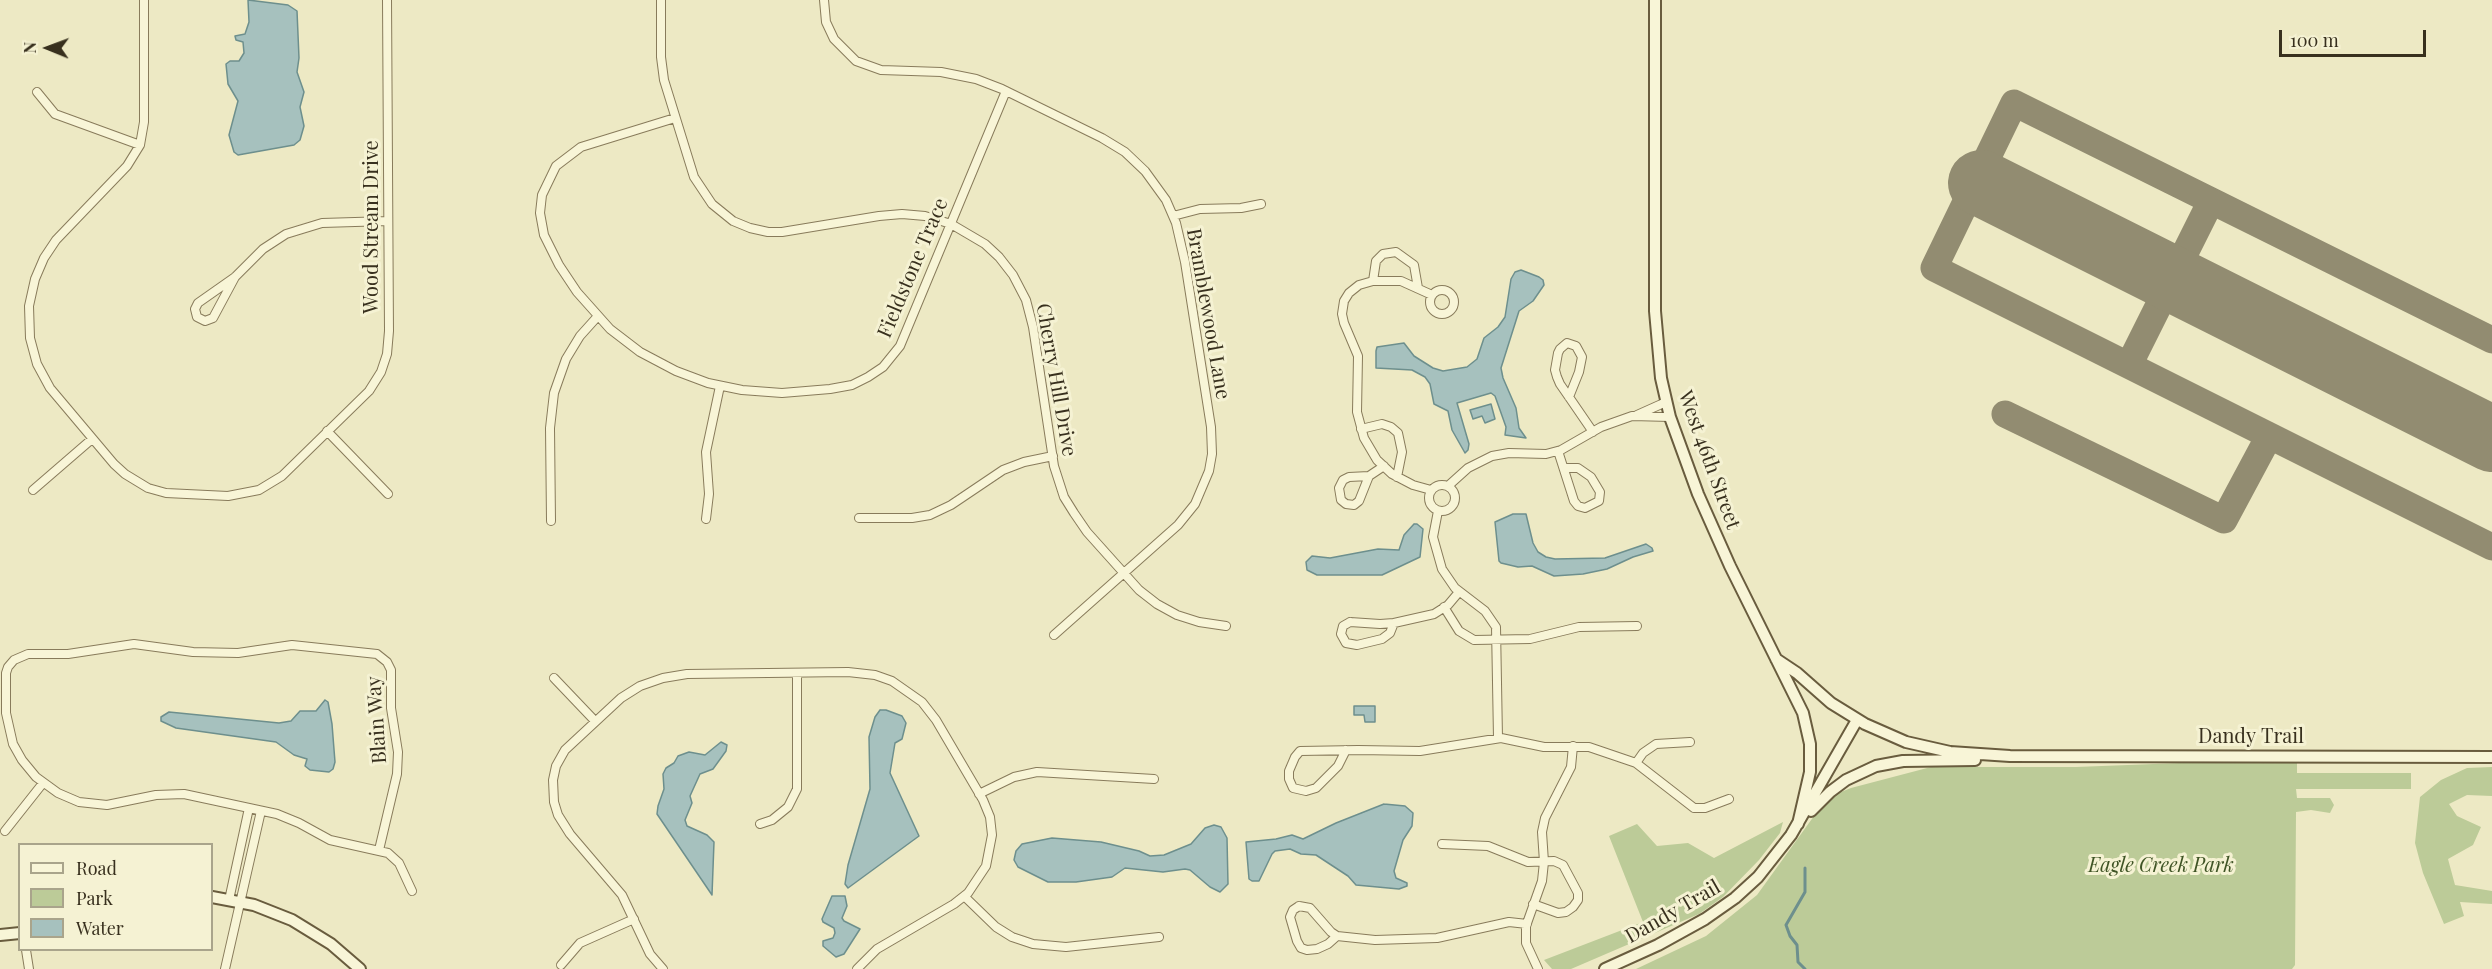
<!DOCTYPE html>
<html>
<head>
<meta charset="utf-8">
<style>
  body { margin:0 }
  #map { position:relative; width:2492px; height:969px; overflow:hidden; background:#ede9c4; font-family:"Playfair Display",serif }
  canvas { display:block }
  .legend { position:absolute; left:18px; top:843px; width:195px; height:108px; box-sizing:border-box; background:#f5f2d3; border:2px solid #a9a48b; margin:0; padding:8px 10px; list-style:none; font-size:18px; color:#38301e }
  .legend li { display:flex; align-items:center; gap:12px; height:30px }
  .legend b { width:30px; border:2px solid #a9a48b }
  .north { position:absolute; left:18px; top:18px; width:60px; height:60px; -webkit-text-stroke:4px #f5f2d3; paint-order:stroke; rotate:271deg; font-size:16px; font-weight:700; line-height:24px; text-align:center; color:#38301e }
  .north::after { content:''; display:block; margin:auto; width:21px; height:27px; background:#38301e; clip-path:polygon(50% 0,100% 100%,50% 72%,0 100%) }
  .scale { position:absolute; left:2279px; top:30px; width:147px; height:27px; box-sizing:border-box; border:3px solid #38301e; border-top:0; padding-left:8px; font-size:18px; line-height:21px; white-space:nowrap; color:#38301e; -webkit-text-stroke:4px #f5f2d3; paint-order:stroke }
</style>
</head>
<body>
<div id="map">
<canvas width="2492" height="969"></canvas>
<ul class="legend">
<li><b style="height:8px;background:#f8f5d7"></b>Road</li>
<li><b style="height:16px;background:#bccb98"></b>Park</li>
<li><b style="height:16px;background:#a6c1be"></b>Water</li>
</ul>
<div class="north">N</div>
<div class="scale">100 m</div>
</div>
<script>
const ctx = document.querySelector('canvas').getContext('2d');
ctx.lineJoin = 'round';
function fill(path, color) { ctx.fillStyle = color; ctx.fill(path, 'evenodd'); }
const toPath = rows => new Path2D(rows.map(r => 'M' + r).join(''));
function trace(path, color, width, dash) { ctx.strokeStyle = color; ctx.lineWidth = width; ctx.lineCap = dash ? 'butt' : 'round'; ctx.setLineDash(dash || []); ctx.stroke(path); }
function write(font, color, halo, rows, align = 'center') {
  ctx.font = font + ' "Playfair Display",serif'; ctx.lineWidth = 6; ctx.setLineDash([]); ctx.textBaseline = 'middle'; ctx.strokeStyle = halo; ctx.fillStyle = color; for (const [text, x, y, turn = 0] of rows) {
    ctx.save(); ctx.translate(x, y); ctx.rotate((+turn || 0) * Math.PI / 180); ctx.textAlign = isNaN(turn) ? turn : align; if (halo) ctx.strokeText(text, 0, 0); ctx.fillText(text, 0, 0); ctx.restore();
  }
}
const green = toPath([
  [2180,763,2297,763,2297,773,2411,773,2411,789,2296,789,2297,798,2330,798,2334,805,2330,813,2311,810,2296,812,2295,965,2292,969,1636,969,1706,936,1757,895,1814,816,1836,794,1851,788,1931,767,2076,767],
  [2492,767,2492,796,2467,795,2449,804,2457,816,2481,827,2473,845,2448,859,2455,885,2492,891,2492,904,2460,902,2464,916,2444,924,2423,873,2415,843,2420,797,2441,780,2467,768],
  [1783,822,1780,833,1759,860,1723,897,1699,914,1571,969,1552,969,1544,960,1643,922,1609,836,1637,824,1657,846,1688,843,1714,858]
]);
const water = toPath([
  [248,0,288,5,297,11,299,58,297,72,304,92,300,107,304,126,300,140,294,145,238,155,234,152,229,135,238,101,228,84,226,64,230,61,239,61,244,53,243,42,236,40,235,36,245,34,249,22,248,0],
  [1521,270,1539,277,1543,280,1544,285,1533,301,1519,311,1501,368,1503,378,1516,408,1519,428,1526,438,1505,435,1506,427,1495,396,1491,393,1457,403,1469,444,1468,450,1465,453,1452,430,1448,411,1434,404,1430,384,1425,377,1412,370,1376,368,1376,351,1377,347,1404,343,1414,356,1433,368,1443,371,1467,367,1477,359,1484,338,1498,327,1505,317,1511,279,1515,272,1521,270],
  [1491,404,1495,419,1485,423,1482,416,1473,419,1470,410,1491,404],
  [1513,514,1526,514,1533,543,1538,552,1546,557,1555,559,1605,558,1646,544,1652,548,1653,551,1633,557,1607,569,1583,574,1554,576,1532,566,1518,567,1501,563,1499,561,1495,522,1513,514],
  [1414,524,1417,524,1423,529,1420,557,1382,575,1317,575,1307,570,1306,562,1312,556,1330,558,1378,549,1399,550,1404,535,1414,524],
  [325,700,328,702,332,724,335,762,333,769,329,772,310,770,305,766,307,759,294,755,276,742,176,728,161,721,161,717,169,712,279,723,291,721,300,711,316,711,325,700],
  [1354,706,1375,706,1375,722,1365,722,1364,715,1354,715,1354,706],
  [880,710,886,710,902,716,906,723,902,739,895,743,890,773,919,836,848,888,845,884,848,865,870,789,869,737,875,717,880,710],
  [721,742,727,745,726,751,713,769,700,774,690,796,692,803,685,820,687,826,707,835,714,842,712,895,657,814,658,806,664,789,663,774,666,768,674,763,678,756,689,752,705,755,721,742],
  [1384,804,1405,806,1413,813,1412,826,1403,840,1394,871,1396,878,1407,883,1407,886,1399,889,1356,885,1348,876,1316,855,1301,854,1290,849,1275,851,1272,854,1259,881,1252,881,1249,879,1246,842,1276,839,1292,835,1303,839,1336,823,1384,804],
  [1214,825,1221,827,1227,838,1228,884,1220,892,1210,887,1190,870,1185,869,1163,872,1125,868,1112,877,1076,882,1048,882,1018,867,1014,860,1016,851,1022,844,1052,838,1101,842,1139,851,1150,856,1164,855,1191,844,1205,828,1214,825],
  [832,896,845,896,847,906,842,918,844,921,860,929,844,954,836,957,823,946,823,941,833,938,835,933,834,928,823,922,822,919,832,896]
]);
const stream = toPath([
  [1805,868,1805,892,1786,925,1790,936,1797,945,1798,962,1805,969]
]);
const taxiway = toPath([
  [2492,340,2014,103,1934,268,2492,547],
  [2132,359,2211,201],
  [2005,414,2224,520,2269,436]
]);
const runway = toPath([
  [1981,183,2492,439]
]);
const street = toPath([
  [144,0,144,122,140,145,127,166,56,240,44,258,35,279,29,306,30,338,37,364,50,388,114,464,125,474,148,488,166,493,228,496,259,490,282,476,369,391,381,372,387,354,389,331,387,0],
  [661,0,661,57,664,80,694,177,712,204,733,221,750,228,768,232,782,232,879,216,902,214,925,216,951,224,985,244,999,257,1013,275,1026,300,1033,327,1054,466,1064,497,1074,513,1087,532,1139,590,1157,604,1177,615,1199,622,1226,626],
  [824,0,826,22,834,39,856,61,881,70,941,72,976,79,1002,89,1102,138,1125,152,1145,171,1166,200,1176,223,1185,262,1211,427,1212,454,1209,471,1195,504,1178,525,1054,635],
  [37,92,55,114,140,145],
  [675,118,581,147,556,166,542,195,540,213,544,235,559,265,577,292,610,329,640,352,676,371,708,383,742,390,782,393,830,389,852,385,868,377,883,367,900,346,1006,91],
  [1173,216,1200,209,1241,208,1261,204],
  [235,277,213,318,205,321,197,317,195,309,198,303,235,277,263,249,286,234,322,223,388,221],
  [1373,281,1376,261,1383,254,1396,252,1414,265,1418,288],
  '1430 302a12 12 0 1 1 24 0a12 12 0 1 1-24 0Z',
  [1569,397,1579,372,1582,357,1576,346,1567,343,1560,349,1558,353,1555,370,1557,377,1560,384,1569,397,1593,432],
  [1637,415,1666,402],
  [1361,429,1382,424,1391,427,1398,433,1402,452,1397,477],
  [327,431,388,494],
  [1558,451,1574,501,1578,506,1585,508,1599,501,1600,492,1591,477,1578,468,1564,468],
  [1369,476,1349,477,1343,480,1339,488,1341,500,1346,504,1354,505,1359,501,1369,476,1384,466],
  '1429 498a13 13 0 1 1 26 0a13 13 0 1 1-26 0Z',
  [1448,486,1468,468,1492,456,1509,453,1546,454,1561,450,1601,427,1632,416,1670,417],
  [33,490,92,439],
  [1431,490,1413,485,1392,474,1377,460,1364,438,1357,412,1358,356,1344,323,1342,314,1344,301,1349,293,1359,285,1373,281,1401,281,1432,295],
  [1438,511,1433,537,1442,569,1455,588,1485,611,1496,627,1498,738],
  [859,518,912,518,930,515,951,505,1003,470,1024,462,1053,456],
  [706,519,709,494,706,452,720,386],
  [551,521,550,428,554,393,566,359,580,336,598,316],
  [1444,607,1459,631,1474,640,1530,639,1579,627,1637,626],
  [1350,622,1380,624,1394,623,1390,633,1382,639,1357,645,1346,643,1341,634,1343,626,1350,622],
  [1394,623,1434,614,1448,605,1459,592],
  [554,678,595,721],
  [1346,750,1338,766,1316,788,1306,791,1293,788,1289,779,1289,771,1295,757,1300,751,1358,750,1420,751,1501,738,1544,747,1589,747,1636,763,1694,808,1705,808,1729,799],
  [1636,763,1643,753,1656,744,1690,742],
  [979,794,1014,777,1037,772,1154,779],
  [760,824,772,820,788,807,797,789,797,673],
  [5,831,43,783],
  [1442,844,1488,846,1528,862,1554,861,1563,865,1578,893,1578,900,1573,907,1566,912,1558,913,1533,904],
  [379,850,397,774,398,752,391,708,391,670,387,662,377,654,292,645,238,653,193,652,134,644,68,654,28,654,14,660,8,667,6,673,6,713,13,744,22,760,36,777,58,793,79,802,107,805,156,795,184,794,277,814,299,823,330,840,388,853,399,863,412,891],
  [964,896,996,927,1012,937,1033,944,1066,947,1159,937],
  [229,900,249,808],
  [1299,906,1310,908,1331,932,1337,936,1328,944,1317,949,1307,950,1301,948,1297,941,1290,917,1293,910,1299,906],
  [1337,936,1375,940,1437,938,1509,922,1527,924],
  [26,950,29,969],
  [561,965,580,943,634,919],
  [225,969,261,811],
  [663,969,650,954,622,895,570,834,558,815,554,802,553,780,556,766,565,750,621,698,640,686,663,678,687,674,848,672,875,675,892,681,922,702,936,720,983,800,990,817,992,835,986,866,968,893,954,904,877,949,857,969],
  [1538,969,1526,943,1526,926,1542,881,1544,862,1542,832,1545,818,1571,767,1573,746]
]);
const secondary = toPath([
  [1655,0,1655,311,1661,378,1670,417,1698,494,1730,566,1803,713,1810,744,1810,772,1798,824],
  [1776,659,1797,673,1831,703,1865,724,1906,742,1950,752,2010,756,2492,757],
  [1811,811,1830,792,1846,780,1876,766,1903,761,1975,760],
  [212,897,254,905,292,920,331,944,360,969],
  [0,935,20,933],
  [1605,969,1658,945,1705,919,1735,898,1758,877,1791,835,1857,720]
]);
const streetNames = [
  ["Wood Stream Drive",372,227,-90],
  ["Fieldstone Trace",913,268,-67],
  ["Bramblewood Lane",1208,314,80],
  ["Cherry Hill Drive",1056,380,80],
  ["West 46th Street",1709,460,70],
  ["Blain Way",377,720,-94],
  ["Dandy Trail",2251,737],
  ["Dandy Trail",1673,912,-30]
];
const parkNames = [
  ["Eagle Creek Park",2161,866]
];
fill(green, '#bccb98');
fill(water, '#a6c1be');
trace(water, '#6d8f8d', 1.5);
trace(stream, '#6d8f8d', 3);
trace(taxiway, '#928c71', 27);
trace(runway, '#928c71', 66);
trace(street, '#887b5b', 10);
trace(secondary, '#695c3e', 14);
trace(street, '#f8f5d7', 8);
trace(secondary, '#f8f5d7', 10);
write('20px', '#38301e', '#f5f2d3', streetNames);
write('italic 20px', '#3f5425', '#f5f2d3', parkNames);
</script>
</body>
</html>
